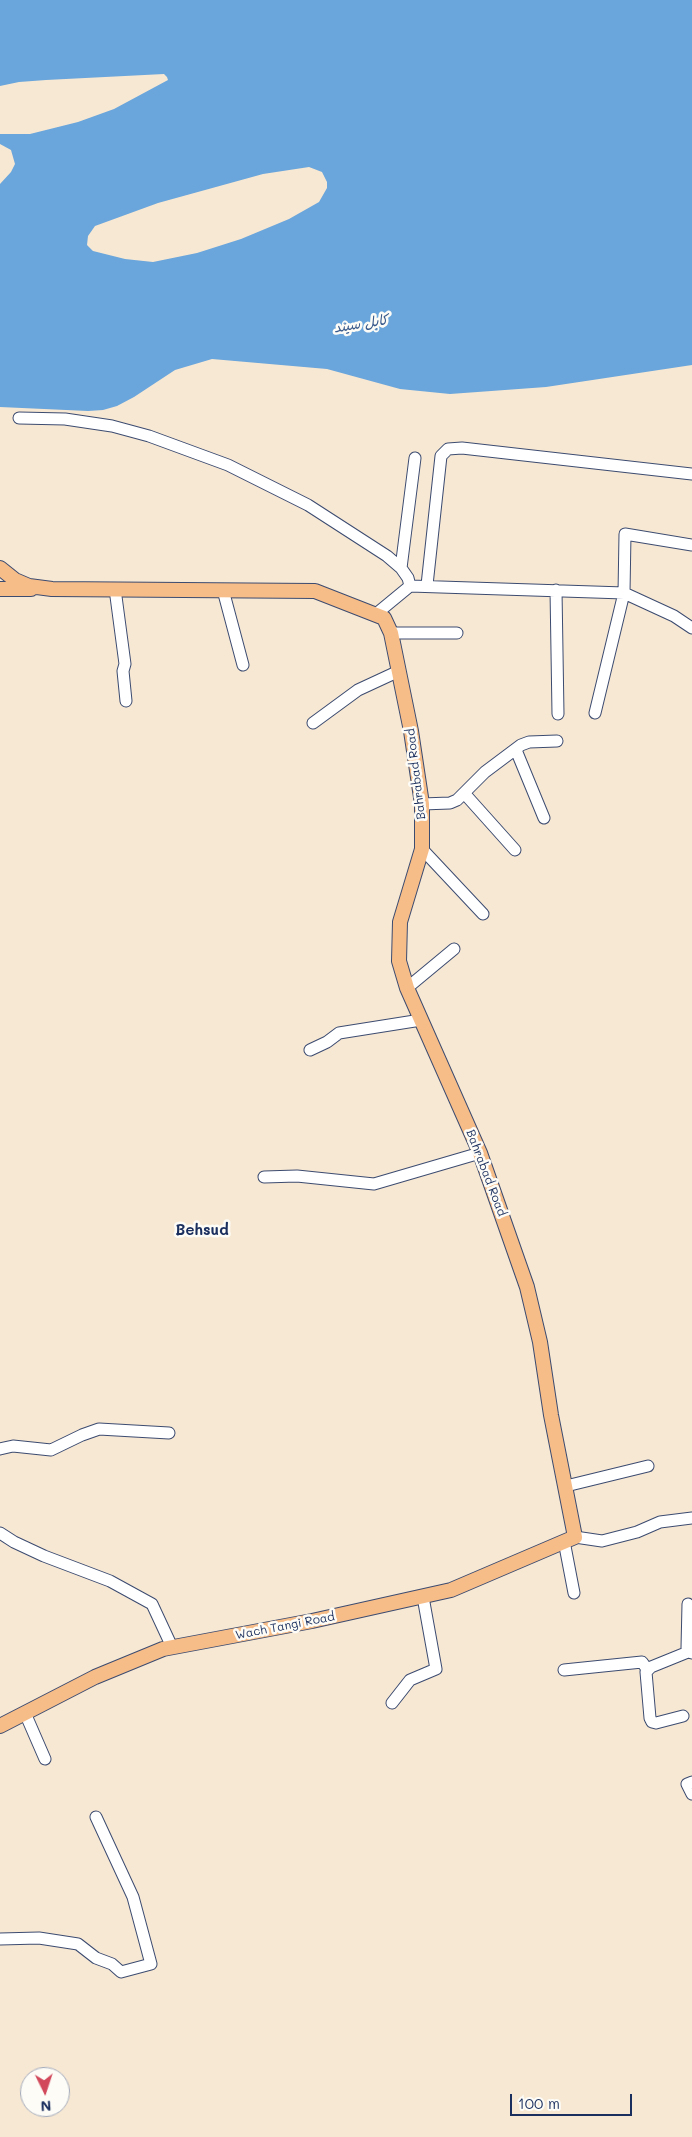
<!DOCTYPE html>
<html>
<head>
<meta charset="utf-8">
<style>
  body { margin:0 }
  #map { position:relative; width:692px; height:2137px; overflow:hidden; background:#f7e8d3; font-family:Mali,sans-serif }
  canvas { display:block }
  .north { position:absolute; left:20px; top:2067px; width:50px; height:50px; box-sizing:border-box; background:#fdfcf7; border:1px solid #a3aaba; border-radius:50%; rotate:176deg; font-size:14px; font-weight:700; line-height:20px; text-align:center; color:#1b2f5e }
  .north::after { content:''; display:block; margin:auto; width:18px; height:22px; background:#d1495b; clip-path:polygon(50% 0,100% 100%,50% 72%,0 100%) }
  .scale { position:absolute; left:510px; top:2094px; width:122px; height:22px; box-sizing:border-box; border:2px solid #1b2f5e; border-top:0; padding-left:6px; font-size:15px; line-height:18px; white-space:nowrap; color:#1b2f5e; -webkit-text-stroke:4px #fdfcf7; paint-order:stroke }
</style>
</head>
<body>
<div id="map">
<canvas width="692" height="2137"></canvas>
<div class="north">N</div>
<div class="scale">100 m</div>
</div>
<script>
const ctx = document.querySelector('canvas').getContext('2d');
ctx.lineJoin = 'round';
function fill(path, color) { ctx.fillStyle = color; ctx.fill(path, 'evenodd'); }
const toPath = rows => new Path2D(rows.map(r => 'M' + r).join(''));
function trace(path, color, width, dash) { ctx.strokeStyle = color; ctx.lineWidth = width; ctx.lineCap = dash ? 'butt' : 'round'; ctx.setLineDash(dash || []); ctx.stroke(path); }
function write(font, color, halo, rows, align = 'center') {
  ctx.font = font + ' Mali,"Playpen Sans Arabic",sans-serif'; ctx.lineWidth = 5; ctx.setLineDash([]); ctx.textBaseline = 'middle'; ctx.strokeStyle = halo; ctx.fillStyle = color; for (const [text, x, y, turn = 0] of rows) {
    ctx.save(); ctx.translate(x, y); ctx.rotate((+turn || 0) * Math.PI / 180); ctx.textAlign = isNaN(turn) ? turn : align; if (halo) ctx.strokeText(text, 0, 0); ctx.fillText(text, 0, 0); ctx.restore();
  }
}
const water = toPath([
  [0,0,692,0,692,365,546,387,450,394,400,389,327,369,212,359,175,370,134,397,117,406,103,410,88,411,0,407,0,184,11,172,15,164,11,150,0,144,0,134,30,134,78,122,114,109,168,80,167,77,164,74,46,80,19,82,0,86],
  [309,167,322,172,327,182,327,188,319,202,289,219,241,239,197,253,153,262,125,259,93,251,87,245,88,236,95,226,158,203,263,174]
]);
const minor = toPath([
  [19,418,65,419,112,426,149,436,228,465,308,505,387,556,401,568,408,578,410,586],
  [401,568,415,458],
  [427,585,441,456,448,449,462,448,692,474],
  [115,589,125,664,123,671,126,701],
  [223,590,243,665],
  [556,590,558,714],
  [376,614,410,586,624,593,674,616,692,628],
  [391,633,457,633],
  [595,713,624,593,625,534,692,545],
  [313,723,358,690,399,671],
  [516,750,544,818],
  [464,793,515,850],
  [422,804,450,803,457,800,485,772,521,745,529,742,557,741],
  [422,849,483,914],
  [407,988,454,949],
  [310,1050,327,1042,339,1033,421,1020],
  [264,1177,297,1176,374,1184,480,1153],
  [0,1449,13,1446,51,1450,82,1435,99,1429,169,1433],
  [566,1486,648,1466],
  [0,1533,14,1542,44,1556,110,1581,152,1604,172,1647],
  [575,1537,602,1541,637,1532,660,1522,692,1518],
  [564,1541,574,1593],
  [688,1604,687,1648,688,1652,692,1653],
  [564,1670,642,1662,647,1669],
  [392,1703,410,1680,436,1669,423,1597],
  [25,1713,45,1759],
  [683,1716,656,1723,652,1722,650,1718,646,1672,651,1667,688,1652],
  [692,1782,687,1784,692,1794],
  [0,1939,39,1938,78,1944,96,1958,112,1964,121,1972,151,1964,133,1897,96,1817]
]);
const major = toPath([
  [0,568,15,580,29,586,52,589,315,591,384,618,391,633,411,731,422,804,422,849,400,922,399,961,407,988,480,1153,527,1287,540,1342,551,1415,575,1537,451,1590,312,1621,163,1649,95,1677,0,1726],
  [0,589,31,589]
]);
const streetNames = [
  ["Bahrabad Road",416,774,-97],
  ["Bahrabad Road",486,1173,69],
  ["Wach Tangi Road",285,1626,-11]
];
const waterNames = [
  ["کابل سيند",361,324,-9]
];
const quarterNames = [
  ["Behsud",202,1230]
];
fill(water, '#6aa5db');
trace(minor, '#3c4b70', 13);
trace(major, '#3c4b70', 16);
trace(minor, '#fff', 11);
trace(major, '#f7bd88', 14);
write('12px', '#1b2f5e', '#fdfcf7', streetNames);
write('italic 14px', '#37588a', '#fdfcf7', waterNames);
write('bold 15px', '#1b2f5e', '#fdfcf7', quarterNames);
</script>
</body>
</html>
